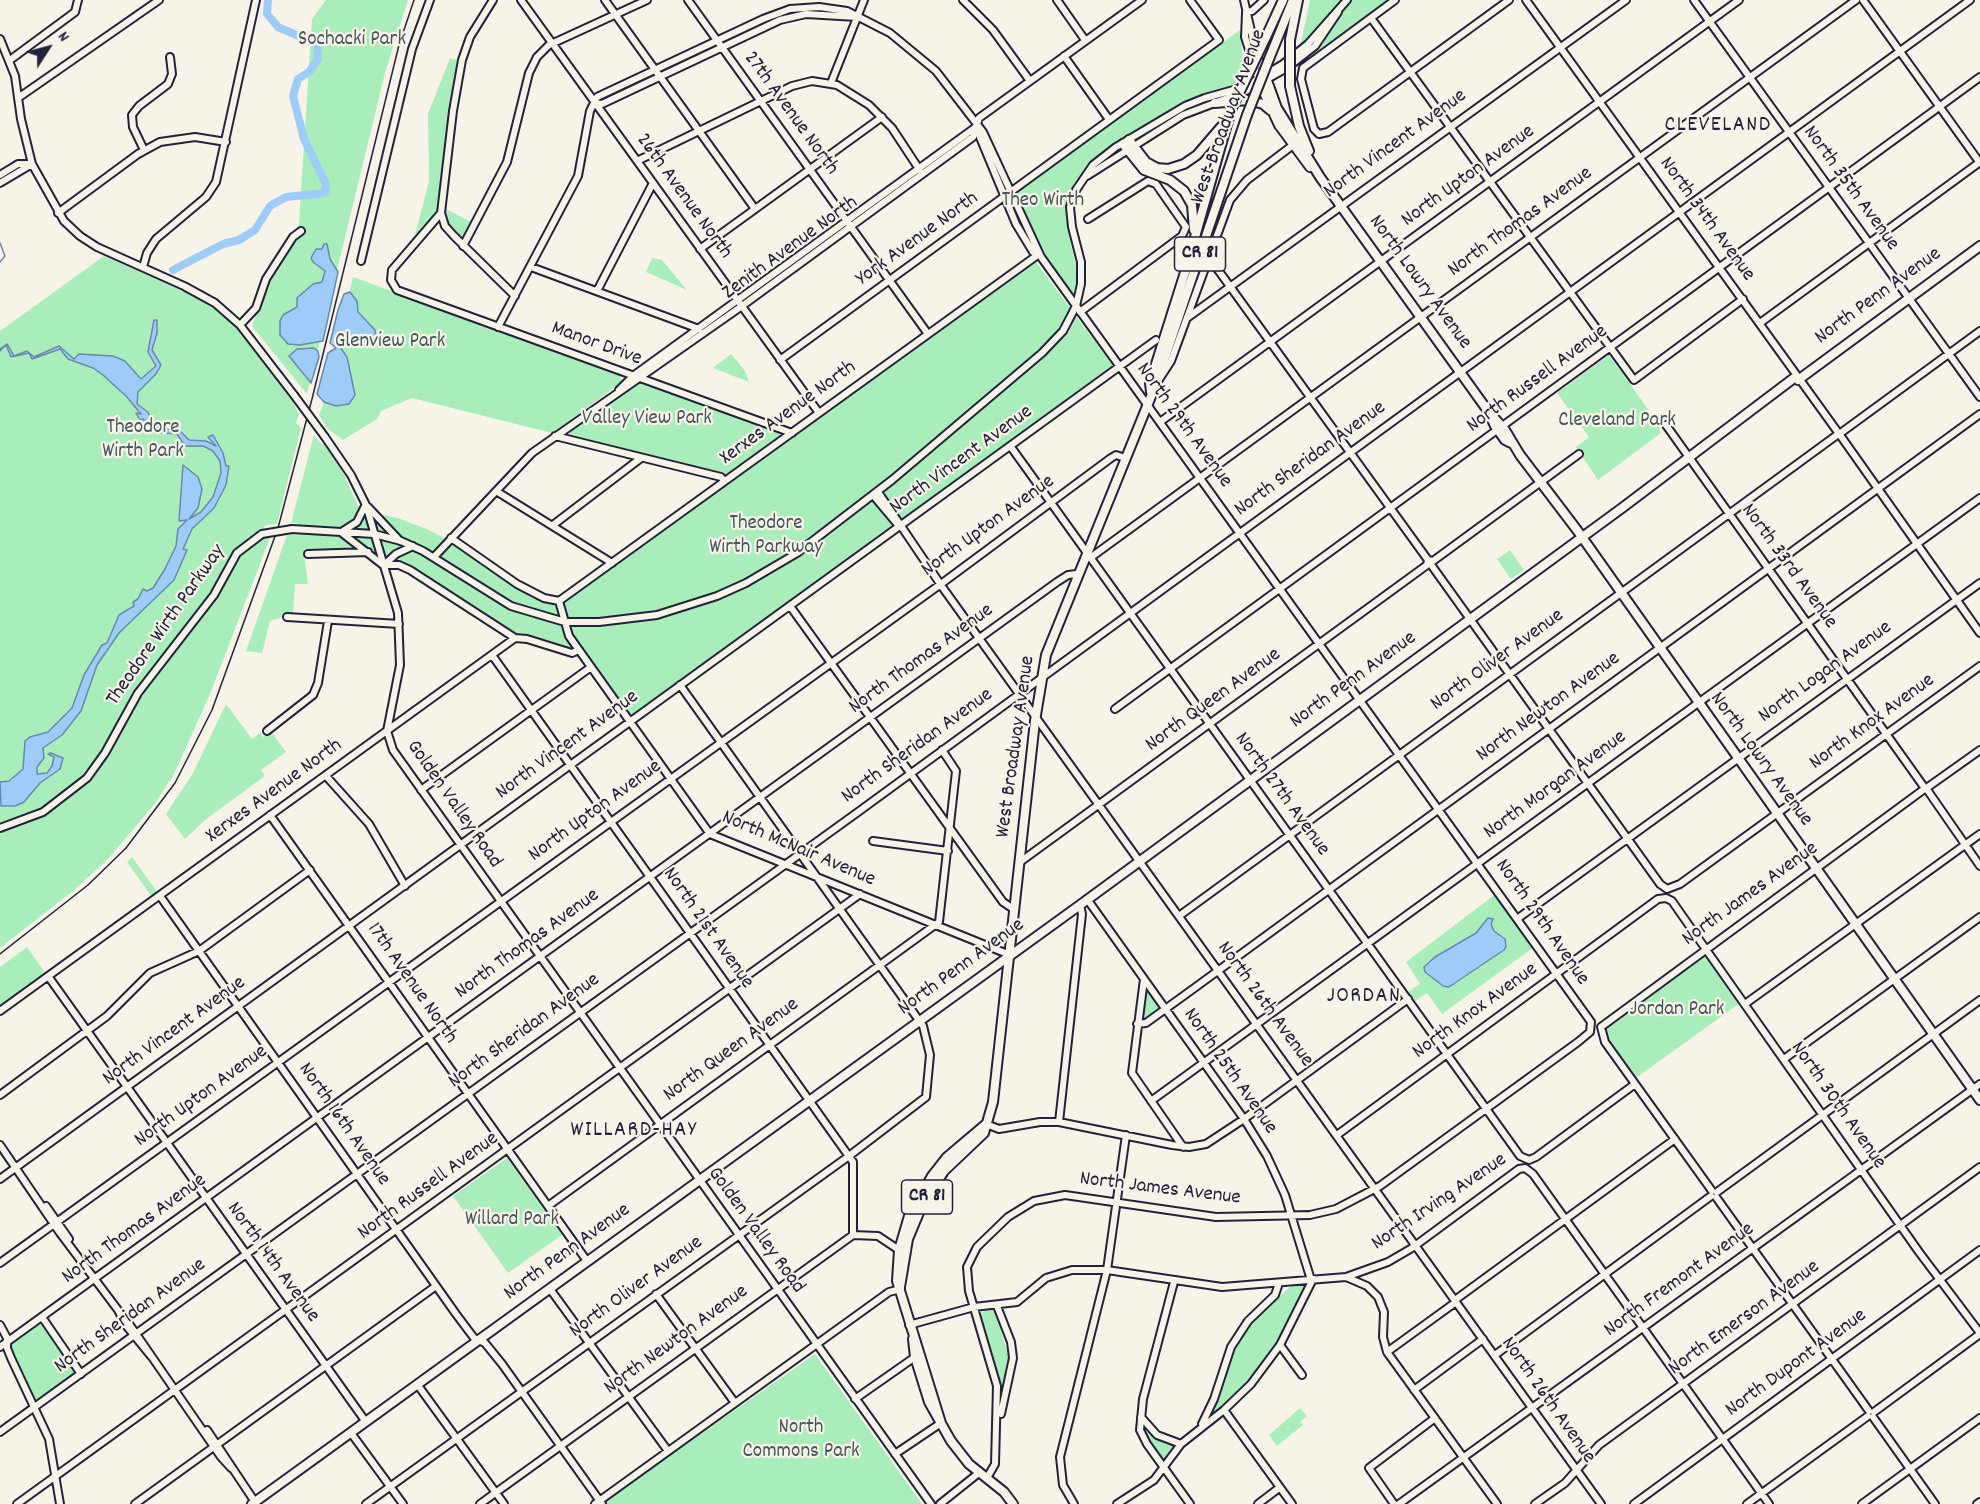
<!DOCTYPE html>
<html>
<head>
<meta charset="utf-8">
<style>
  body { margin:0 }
  #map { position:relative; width:1980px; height:1504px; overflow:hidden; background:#f7f3e8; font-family:Dekko,sans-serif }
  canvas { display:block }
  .north { position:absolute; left:18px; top:18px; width:60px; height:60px; -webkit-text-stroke:4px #f7f3e8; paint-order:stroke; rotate:54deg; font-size:16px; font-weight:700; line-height:24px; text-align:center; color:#22223b }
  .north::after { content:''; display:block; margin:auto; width:21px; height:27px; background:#22223b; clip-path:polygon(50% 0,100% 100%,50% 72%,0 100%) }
</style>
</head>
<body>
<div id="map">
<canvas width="1980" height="1504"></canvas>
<div class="north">N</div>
</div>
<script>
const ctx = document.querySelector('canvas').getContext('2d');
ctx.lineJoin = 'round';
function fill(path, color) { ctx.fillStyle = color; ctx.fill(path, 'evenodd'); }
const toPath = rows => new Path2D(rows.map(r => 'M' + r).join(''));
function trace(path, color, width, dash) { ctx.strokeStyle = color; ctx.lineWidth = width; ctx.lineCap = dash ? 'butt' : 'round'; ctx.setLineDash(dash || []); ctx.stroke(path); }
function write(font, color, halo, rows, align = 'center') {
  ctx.font = font + ' Dekko,sans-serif'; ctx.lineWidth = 4.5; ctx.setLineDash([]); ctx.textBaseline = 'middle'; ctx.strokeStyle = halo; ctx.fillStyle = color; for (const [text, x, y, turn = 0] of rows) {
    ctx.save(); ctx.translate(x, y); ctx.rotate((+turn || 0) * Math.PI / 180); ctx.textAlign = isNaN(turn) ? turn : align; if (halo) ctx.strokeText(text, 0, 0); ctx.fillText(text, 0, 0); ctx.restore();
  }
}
const green = toPath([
  [326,0,408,0,385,73,307,394,252,326,267,281,294,240,299,223,312,19],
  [1310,0,1388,0,1296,66],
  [1240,30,1244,68,1235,83,1118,143,1086,168,1074,185,1068,202,1067,228,1079,279,1073,293,1055,271,1027,225,1013,193],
  [450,58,460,61,451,101,439,211,414,239,429,181,428,114],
  [444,208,473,223,464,238,459,237,447,222],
  [104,256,197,297,228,318,251,344,292,401,299,414,296,423,301,428,277,524,265,525,261,537,270,535,268,543,210,694,174,774,154,805,108,859,73,891,0,948,0,331],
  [652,258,662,260,687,290,646,272],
  [1035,261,1114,367,632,717,629,716,572,637,563,602],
  [353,277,620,374,622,382,552,433,412,398,381,411,377,419,343,440,328,429,319,415,324,402,354,398,354,391,328,378],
  [731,354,745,371,749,382,713,368],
  [1609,355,1658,423,1661,433,1598,480,1576,447,1589,437,1557,393],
  [641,382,778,431,781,437,726,476,570,437,570,431],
  [314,435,322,445,323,443,342,470,360,510,398,518,429,530,457,545,510,582,556,603,564,633,573,648,515,634,416,571,371,551,304,554,308,584,295,584,293,615,286,612,282,617,270,621,262,653,246,651,288,532,297,526,297,523,291,523],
  [1510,550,1524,570,1511,579,1497,559],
  [226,704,252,739,260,733,263,737,272,733,286,752,261,770,265,776,205,820,185,839,166,814,193,773],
  [132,857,158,893,152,897,127,862],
  [1497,893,1534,947,1442,1014,1427,993,1413,1002,1407,993,1420,984,1406,962],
  [27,947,46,974,0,1007,0,967],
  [1702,954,1706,954,1740,1003,1636,1078,1605,1035,1604,1028],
  [1144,989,1160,1007,1144,1019,1142,1017],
  [507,1158,562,1235,508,1273,453,1196],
  [1292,1285,1308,1286,1281,1337,1244,1387,1213,1414,1229,1361,1240,1338,1257,1317],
  [990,1308,995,1311,1010,1361,1003,1390,979,1314],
  [40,1323,76,1373,39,1400,36,1399,25,1381,11,1348,12,1343],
  [815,1354,922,1504,607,1504,605,1501],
  [1300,1408,1307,1416,1300,1422,1303,1425,1277,1446,1269,1435],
  [1144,1427,1157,1438,1173,1446,1162,1461,1148,1441]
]);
const water = toPath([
  [324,244,327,244,330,259,338,272,323,341,300,345,288,344,280,335,280,321,283,315,297,307,297,298,313,284,322,282,325,271,313,262,311,258,316,249,322,249,324,244],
  [350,292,357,301,358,312,375,330,376,339,369,345,353,344,340,347,347,357,355,395,349,404,336,406,324,402,317,394,328,353,336,348,330,343,338,310,344,294,350,292],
  [154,320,157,320,157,333,152,350,161,365,156,374,138,392,137,404,148,412,153,424,160,429,179,430,189,440,206,441,216,446,208,437,213,435,223,453,226,466,229,466,226,485,214,508,192,529,183,549,187,550,174,580,119,633,97,665,81,711,62,735,43,748,44,758,37,767,37,774,47,773,52,766,54,757,48,754,51,753,63,758,60,769,40,783,24,802,15,806,1,806,0,782,9,781,23,769,25,741,30,737,48,732,72,708,84,675,102,645,107,643,119,615,134,606,133,602,138,599,143,589,147,591,153,588,165,569,176,546,178,529,187,520,179,521,183,465,198,477,202,489,198,508,189,519,201,512,213,497,221,473,220,461,213,451,203,446,185,446,177,434,153,432,143,419,140,420,136,413,141,414,126,396,103,375,93,368,68,359,60,349,32,359,29,353,11,357,6,345,0,351,0,349,7,344,14,356,27,351,34,357,59,346,74,359,79,354,113,356,125,361,141,379,156,366,148,352,154,320],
  [314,348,318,351,319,357,311,383,289,356,297,349,314,348],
  [1488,918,1493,919,1491,924,1494,931,1505,939,1506,947,1504,950,1449,987,1443,986,1425,972,1424,967,1435,957,1476,933,1488,918]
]);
const stream = toPath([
  [0,243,5,256,0,262]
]);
const river = toPath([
  [173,270,223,244,239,240,255,230,270,206,286,197,325,193,326,184,304,139,293,96,298,79,309,72,318,59,317,44,278,27,267,14,268,0]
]);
const minor = toPath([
  [493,0,470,37,462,60,453,111,441,213,445,226,454,236,515,296],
  [521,0,819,413],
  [605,0,755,209],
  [688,0,928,334],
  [963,0,993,30,1030,81],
  [1057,0,1085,40],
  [1244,0,1256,53,1264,74],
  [1395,0,1303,68,1301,79,1314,129,1319,134,1328,132,1509,0],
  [1526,0,1837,431],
  [1694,0,1980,397],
  [1863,0,1980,163],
  [1246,12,1252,11,1264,0],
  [1246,13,1245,37,1259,81],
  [1371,18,1634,380,1743,299],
  [0,39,15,76,21,119,32,164,64,221,80,236,97,247,184,286,215,303,240,325,294,395],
  [1064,56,1108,118],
  [10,60,75,12,78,0],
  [831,83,864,0],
  [18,98,159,0],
  [595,103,602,104,780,20,806,14,857,17],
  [977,130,1016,224,1033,252,1039,254],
  [144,150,133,127,132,115,139,106,168,84,172,74,170,57],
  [637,161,792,86,812,81,837,85,869,105,892,128,921,172],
  [0,175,18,164,32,164],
  [1087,176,1183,115,1246,91,1287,68,1315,46,1338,12],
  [0,183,32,164],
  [58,213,138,154,160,142,195,137,226,142],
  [441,213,392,270,391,280,397,290,792,433],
  [463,246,507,162,529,73,537,57,549,45,647,0],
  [700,249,882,117],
  [1208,256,1428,560],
  [361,261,412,49,430,0],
  [143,267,147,253,156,239,206,197,216,182,256,0],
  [531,267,699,329],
  [597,291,653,183],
  [1080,312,1182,236,1186,227,1156,184,1148,181,1088,219],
  [1187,318,1626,0],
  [1760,323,1980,162],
  [240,325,256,308,266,279,293,237,301,231],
  [498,327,578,176,590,111,597,97,763,19,790,9,819,7,847,11,890,33,936,71,983,132,1041,257,1591,1022,1590,1032,1578,1042,1380,1186,1336,1209,1310,1215,1216,1217,1065,1195,1034,1201,1008,1217,977,1247,967,1267,969,1291,997,1386,995,1464,987,1478],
  [780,360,1219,40,1190,0],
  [1158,381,1171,361,1230,200,1247,180,1293,145,1293,141],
  [619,390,633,376,976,127],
  [1160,422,1739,0],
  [1666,425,1924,787],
  [1842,432,1980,331],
  [1840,435,1980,633],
  [555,436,721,477,724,481],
  [325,437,351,475,366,505,398,613,400,665,387,731,393,750,931,1504],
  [1011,447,1520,1156,1529,1160,1536,1157,1635,1084],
  [496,491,612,563],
  [878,492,943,588,1601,1504],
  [873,495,899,526],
  [368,507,400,541],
  [553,525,641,458],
  [292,529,374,534,401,541,423,551,511,606,565,622,599,622,657,615,717,596,746,583,797,553,892,480,1042,353,1063,331,1076,306,1081,284,1081,262,1072,227,1070,207,1076,190,1093,165,1116,147,1185,106,1205,98,1244,87,1283,64,1308,44,1347,0],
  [343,531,357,522,365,506],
  [342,533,383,565],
  [451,538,517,584,544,598,559,601],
  [308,554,368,552],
  [434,557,532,453,742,306,973,137,979,118,1142,0],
  [1090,558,1856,0],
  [384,565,399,565,410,570,515,638],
  [384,565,396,554,413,546],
  [1432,566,1660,884,1667,889,1680,884,1980,666],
  [559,601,569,636,710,834,1010,955],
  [559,601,1039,254],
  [790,606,1003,902,1015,910],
  [287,617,399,624],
  [492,655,853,1162,853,1235],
  [1115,709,1980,77],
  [267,731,313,695,318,683,328,621],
  [326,776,369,824,405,886],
  [1928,787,1980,750],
  [421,790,591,667],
  [1928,791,1980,866],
  [270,815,587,1261],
  [0,828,43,812,87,778,105,753,138,693,214,595,237,553,262,534],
  [873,841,948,851],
  [1020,862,1427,565,1428,560,1433,561,1579,454],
  [160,896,456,1314,474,1338,485,1343,502,1364,602,1504],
  [1087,899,1244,1119,1267,1156,1285,1195,1311,1280],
  [1179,916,1837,435],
  [1517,919,1980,583],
  [48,976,366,1422],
  [1144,979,1132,1073,1183,1147],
  [1745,1004,1980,834],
  [0,1011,515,638,527,639,572,653,579,650],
  [1137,1024,1146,1023,1193,989,1980,414],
  [1784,1059,1980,917],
  [0,1095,107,1016,150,973,199,951,310,870],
  [1151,1101,1980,498],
  [1059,1122,1082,914,1080,905],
  [986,1124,999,1129,1040,1122,1059,1122,1172,1145,1189,1147,1206,1144,1244,1119,1408,999],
  [1337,1135,1658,899,1666,898,1672,901,1686,921,1919,1252,1980,1333],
  [0,1145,60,1233,118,1310,125,1324,151,1356],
  [0,1179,1156,340],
  [1712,1191,1605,1042,1601,1027,1923,790],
  [1717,1192,1980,1000],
  [1716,1197,1869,1411],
  [46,1206,69,1239],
  [548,1206,939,922,956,771,942,750],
  [0,1263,945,581,1111,458,1116,455,1125,458],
  [1346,1277,1367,1286,1378,1297,1384,1312,1383,1337,1387,1352,1497,1504],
  [1174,1282,1143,1399,1140,1430,1147,1444,1190,1504],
  [550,1289,668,1451],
  [656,1294,735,1403],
  [1455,1300,1675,1139],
  [997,1306,1011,1342,1013,1358,1001,1414],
  [123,1315,221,1457,231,1468],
  [42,1317,81,1374],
  [0,1325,7,1338,7,1348,11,1358,49,1439,60,1504],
  [909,1325,974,1307,1017,1302,1046,1278,1072,1270,1107,1270,1222,1287,1346,1277,1388,1262,1412,1248,1519,1169,1525,1168,1533,1174,1769,1504],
  [1280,1345,1302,1375],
  [0,1347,1057,582,1068,575,1077,574],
  [1387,1352,1456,1302],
  [1495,1355,1711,1196],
  [417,1384,504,1504],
  [1414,1390,1483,1339],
  [855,1399,915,1357],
  [1224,1410,1292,1504],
  [1874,1412,1980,1334],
  [1141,1417,1157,1435,1181,1444],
  [1873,1417,1935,1504],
  [1202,1424,1214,1399,1231,1347,1248,1321,1275,1295,1279,1283],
  [207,1430,255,1502],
  [0,1432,858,812,1970,0],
  [351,1433,403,1504],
  [895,1454,941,1423],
  [17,1504,860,894],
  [135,1504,436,1286],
  [366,1504,849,1156,926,1097,930,1055,923,1026,680,685],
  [480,1504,853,1235,878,1236,899,1250],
  [595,1504,889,1292,901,1289],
  [940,1504,980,1472],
  [1074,1504,1063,1485,1060,1457,1107,1270,1126,1135],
  [1117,1504,1154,1480,1181,1444,1224,1410,1251,1384,1280,1345,1313,1279],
  [1258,1504,1279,1488],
  [1394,1504,1369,1468,1435,1418],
  [1399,1504,1980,1084],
  [1535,1504,1565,1483,1599,1445,1980,1167],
  [1634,1504,1980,1250],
  [1747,1504,1868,1416],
  [1862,1504,1980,1418],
  [1977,1504,1980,1502]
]);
const major = toPath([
  [1266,37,1283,0],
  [1290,40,1298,0],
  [1269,59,1293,0],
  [1265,75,1277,108,1320,177,1488,411,1505,430,1520,455,1577,530,1980,1100],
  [1260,84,1279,125,1310,167],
  [1290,86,1299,126,1309,151],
  [1215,103,1248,100,1263,104,1270,110],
  [1129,140,1146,162,1157,168,1168,169,1184,164,1197,155,1221,127],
  [1123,144,1144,170,1170,180,1184,191,1192,205,1194,230],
  [1798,380,1980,246],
  [1151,392,1150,383,1186,269,1231,110],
  [1488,411,1495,426,1505,440,1511,443],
  [900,1287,908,1239,921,1208,944,1171,984,1133,993,1102,1035,721,1046,655,1156,384,1247,115],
  [913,1339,915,1357,929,1402,951,1441,969,1464,1004,1492,1013,1504],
  [941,1423,897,1281,899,1250,909,1216,932,1176,947,1157,986,1124],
  [252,1504,1080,905,1622,508,1794,378,1800,378]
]);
const rail = toPath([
  [0,954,88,885,126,848,175,783,212,710,278,528,312,399,399,45,414,0]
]);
const minorBridge = toPath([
  [294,395,325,437],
  [262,534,292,529]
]);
const majorBridge = toPath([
  [1290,86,1290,40],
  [1231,110,1266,37],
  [1247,115,1269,59]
]);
const shields = [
  [1200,254,51],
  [927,1197,51]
];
const shieldNames = [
  ["CR 81",1200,254],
  ["CR 81",927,1197]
];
const parkNames = [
  ["Sochacki Park",352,41],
  ["Theo Wirth",1043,202],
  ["Glenview Park",390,343],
  ["Valley View Park",647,420],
  ["Cleveland Park",1617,422],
  ["Theodore",143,429],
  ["Wirth Park",143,453],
  ["Theodore",766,525],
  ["Wirth Parkway",766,549],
  ["Jordan Park",1677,1011],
  ["Willard Park",512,1221],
  ["North",801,1429],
  ["Commons Park",801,1453]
];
const streetNames = [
  ["27th Avenue North",790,114,54],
  ["West Broadway Avenue",1230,117,-70],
  ["North Vincent Avenue",1396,145,-36],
  ["North Upton Avenue",1469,177,-36],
  ["North 35th Avenue",1850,189,54],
  ["26th Avenue North",683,197,54],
  ["North 34th Avenue",1706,220,54],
  ["North Thomas Avenue",1521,223,-36],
  ["York Avenue North",918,240,-36],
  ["Zenith Avenue North",791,249,-36],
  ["North Lowry Avenue",1419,283,54],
  ["North Penn Avenue",1879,297,-36],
  ["Manor Drive",596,345,20],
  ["North Russell Avenue",1538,380,-36],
  ["Xerxes Avenue North",789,414,-36],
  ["North 29th Avenue",1183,426,54],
  ["North Sheridan Avenue",1311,460,-36],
  ["North Vincent Avenue",962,461,-36],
  ["North Upton Avenue",989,527,-36],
  ["North 33rd Avenue",1788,567,54],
  ["Theodore Wirth Parkway",167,626,-55],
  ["North Thomas Avenue",922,660,-36],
  ["North Oliver Avenue",1498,661,-36],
  ["North Logan Avenue",1826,673,-36],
  ["North Penn Avenue",1354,681,-36],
  ["North Queen Avenue",1214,701,-36],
  ["North Newton Avenue",1549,708,-36],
  ["North Knox Avenue",1873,723,-36],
  ["North Vincent Avenue",568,746,-36],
  ["North Sheridan Avenue",918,747,-36],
  ["West Broadway Avenue",1017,747,-82],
  ["North Lowry Avenue",1760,760,54],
  ["North Morgan Avenue",1556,786,-36],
  ["Xerxes Avenue North",275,792,-36],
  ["North 27th Avenue",1281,795,54],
  ["Golden Valley Road",453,805,55],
  ["North Upton Avenue",596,812,-36],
  ["North McNair Avenue",798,850,23],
  ["North James Avenue",1751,895,-36],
  ["North 29th Avenue",1541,923,55],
  ["North 21st Avenue",707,929,55],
  ["North Thomas Avenue",528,945,-36],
  ["North Penn Avenue",962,968,-36],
  ["17th Avenue North",411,984,55],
  ["North 26th Avenue",1264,1005,54],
  ["North Knox Avenue",1476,1012,-36],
  ["North Vincent Avenue",175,1032,-36],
  ["North Sheridan Avenue",525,1032,-36],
  ["North Queen Avenue",732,1051,-36],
  ["North 25th Avenue",1229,1072,55],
  ["North Upton Avenue",202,1097,-36],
  ["North 30th Avenue",1837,1106,55],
  ["North 16th Avenue",343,1125,55],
  ["North Russell Avenue",429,1187,-36],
  ["North James Avenue",1160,1190,7],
  ["North Irving Avenue",1440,1203,-34],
  ["North Thomas Avenue",135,1230,-36],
  ["Golden Valley Road",755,1231,54],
  ["North Penn Avenue",568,1253,-36],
  ["North 14th Avenue",272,1263,54],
  ["North Fremont Avenue",1680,1281,-36],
  ["North Oliver Avenue",637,1288,-36],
  ["North Sheridan Avenue",131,1317,-36],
  ["North Emerson Avenue",1745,1319,-36],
  ["North Newton Avenue",677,1341,-36],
  ["North Dupont Avenue",1797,1364,-36],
  ["North 26th Avenue",1547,1401,55]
];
const neighbourhoodNames = [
  ["CLEVELAND",1718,127],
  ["JORDAN",1364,998],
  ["WILLARD-HAY",634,1132]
];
fill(green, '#a9eeba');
fill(water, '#9dccf8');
trace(water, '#6c88ac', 1.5);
trace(stream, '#6c88ac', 1.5);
trace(river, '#9dccf8', 8);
trace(minor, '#22223b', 10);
trace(major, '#22223b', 12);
trace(minor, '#f7f3e8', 6);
trace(major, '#f7f3e8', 8);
trace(rail, '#22223b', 1.5);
trace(minorBridge, '#22223b', 10, []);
trace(majorBridge, '#22223b', 12, []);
trace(minorBridge, '#f7f3e8', 6);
trace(majorBridge, '#f7f3e8', 8);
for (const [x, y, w] of shields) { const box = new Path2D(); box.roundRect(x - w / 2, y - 17, w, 34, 4.5); ctx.fillStyle = '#f7f3e8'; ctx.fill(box); trace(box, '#22223b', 1.5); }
write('bold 20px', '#22223b', null, shieldNames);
write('21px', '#44555b', '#f7f3e8', parkNames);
write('21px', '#22223b', '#f7f3e8', streetNames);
ctx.letterSpacing = '1.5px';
write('22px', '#22223b', '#f7f3e8', neighbourhoodNames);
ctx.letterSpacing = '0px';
</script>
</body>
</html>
